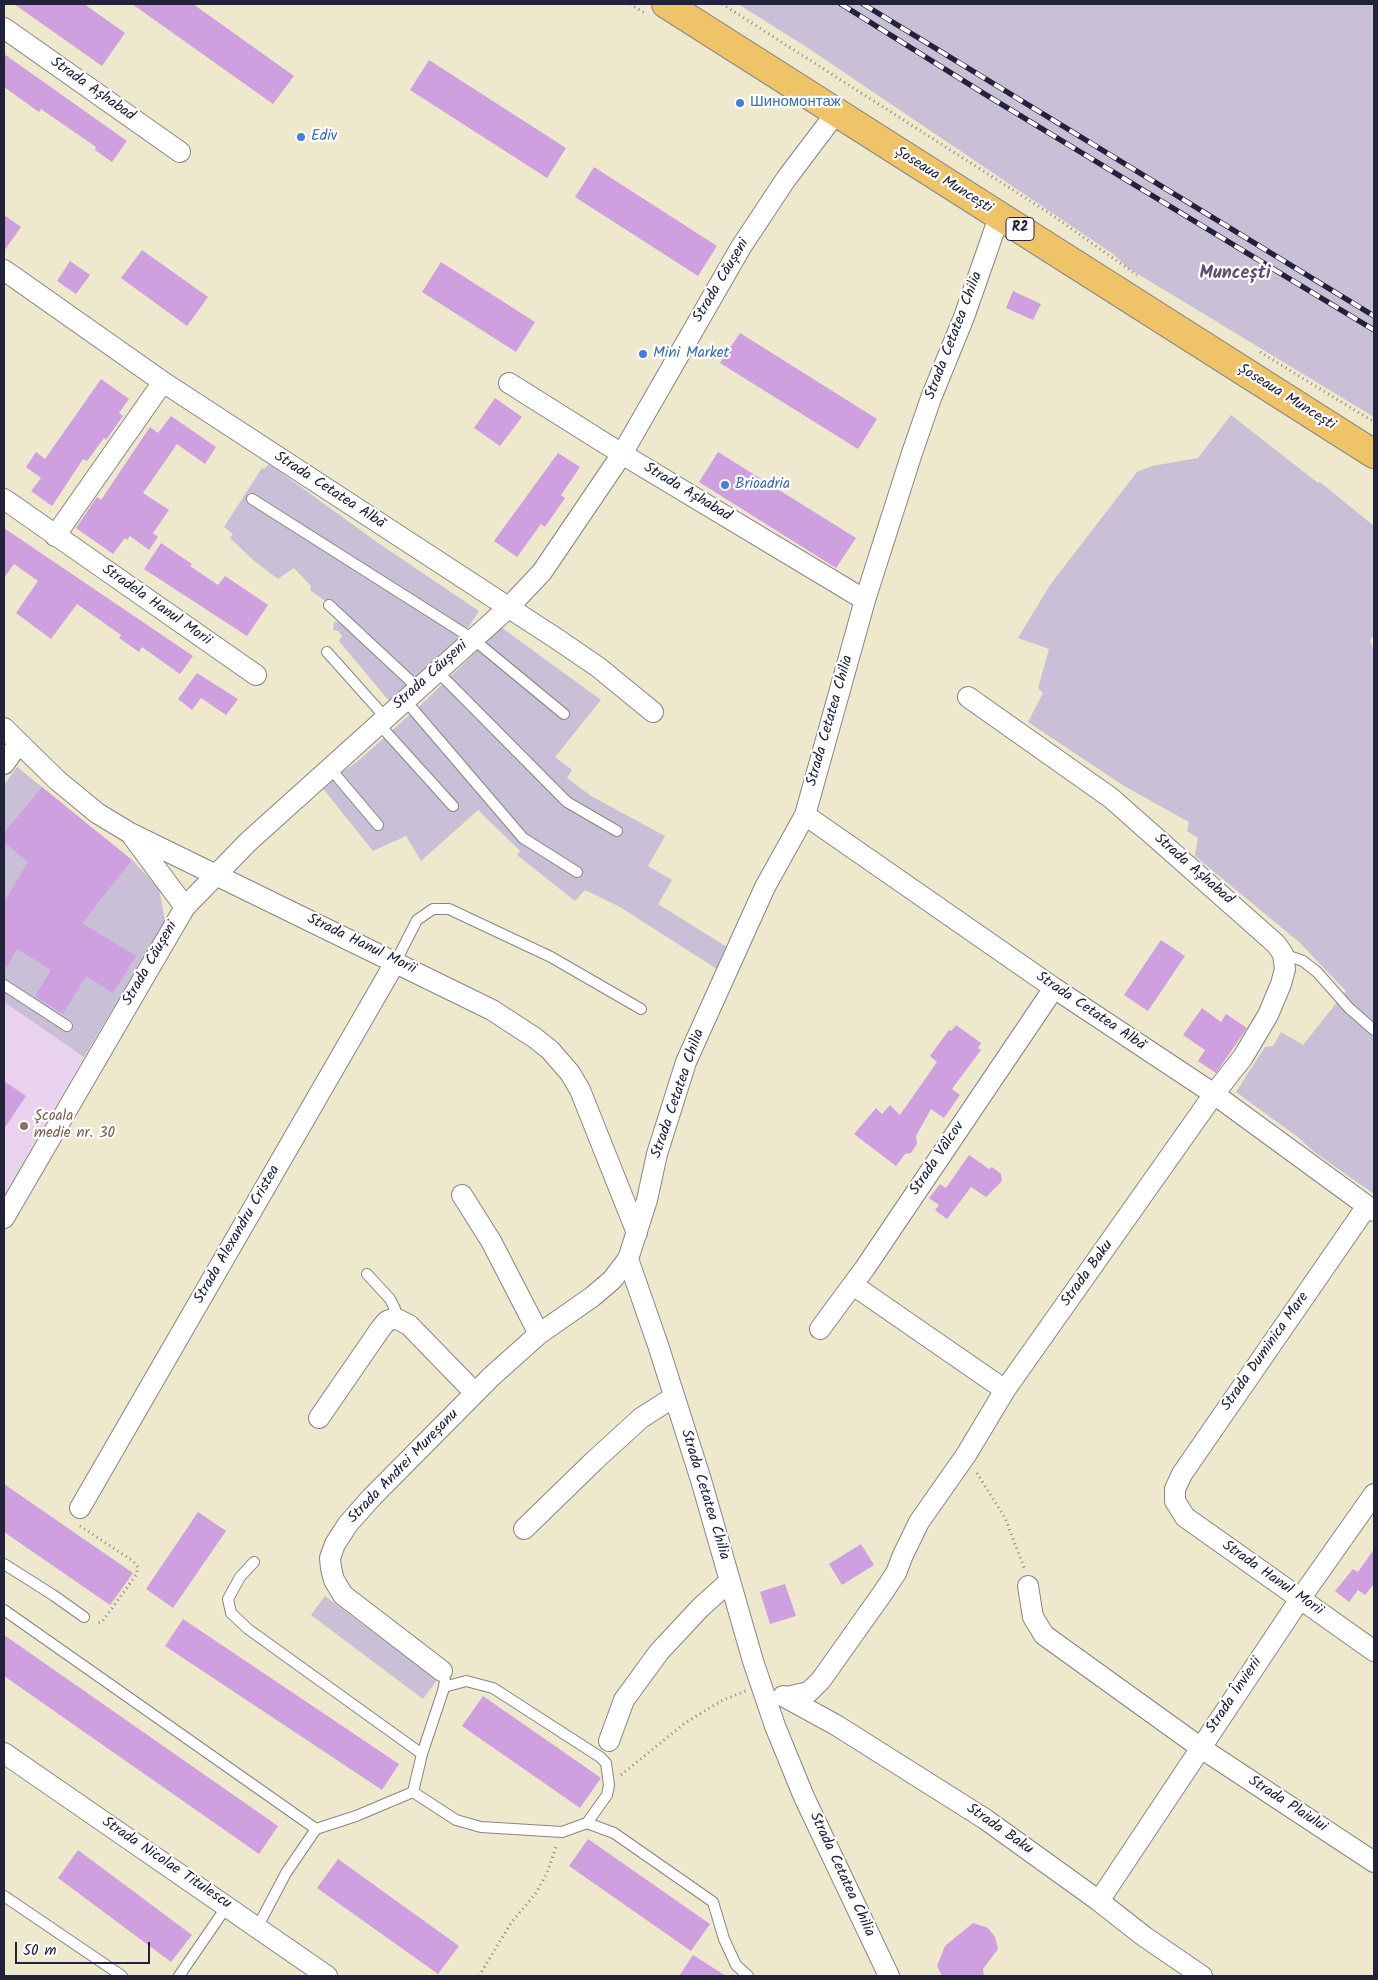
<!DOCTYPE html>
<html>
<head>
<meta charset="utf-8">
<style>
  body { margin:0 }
  #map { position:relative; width:1378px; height:1980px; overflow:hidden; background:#eee8cd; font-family:Kalam,sans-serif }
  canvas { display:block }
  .frame { position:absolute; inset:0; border:5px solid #22223b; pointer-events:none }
  .scale { position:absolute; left:15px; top:1942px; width:135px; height:22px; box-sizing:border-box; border:2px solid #22223b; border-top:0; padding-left:6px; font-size:15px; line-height:18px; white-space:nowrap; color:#22223b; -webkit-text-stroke:4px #fff; paint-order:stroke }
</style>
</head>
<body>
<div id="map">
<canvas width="1378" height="1980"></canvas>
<div class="frame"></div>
<div class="scale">50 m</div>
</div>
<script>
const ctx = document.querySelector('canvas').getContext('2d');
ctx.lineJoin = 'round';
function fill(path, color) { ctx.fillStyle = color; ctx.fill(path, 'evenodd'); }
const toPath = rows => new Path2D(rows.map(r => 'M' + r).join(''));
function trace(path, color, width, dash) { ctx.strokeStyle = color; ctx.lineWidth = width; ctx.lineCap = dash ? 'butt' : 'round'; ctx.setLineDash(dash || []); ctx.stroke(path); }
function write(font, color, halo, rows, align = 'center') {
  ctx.font = font + ' Kalam,sans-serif'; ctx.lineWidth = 4.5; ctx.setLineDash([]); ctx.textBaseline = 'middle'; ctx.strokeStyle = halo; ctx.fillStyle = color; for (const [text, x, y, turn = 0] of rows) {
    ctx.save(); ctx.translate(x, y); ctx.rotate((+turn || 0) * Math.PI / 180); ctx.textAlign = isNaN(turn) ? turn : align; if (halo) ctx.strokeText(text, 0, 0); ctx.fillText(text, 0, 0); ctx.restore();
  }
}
const built = toPath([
  [4,1002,84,1057,4,1196]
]);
const industrial = toPath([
  [738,4,1374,4,1374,417,1128,268,1113,254,808,48],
  [1231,415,1318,483,1320,482,1374,526,1374,634,1370,640,1374,652,1374,1194,1313,1151,1299,1138,1236,1092,1265,1047,1273,1046,1281,1032,1303,1045,1346,991,1299,942,1195,856,1198,838,1187,831,1189,822,1124,786,1028,722,1043,693,1038,688,1049,649,1018,638,1050,585,1137,472,1152,466,1198,458],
  [269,464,381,545,479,611,470,625,444,656,390,702,339,641,342,636,338,631,333,630,334,622,347,623,324,600,310,590,311,586,294,568,278,579,253,560,230,538,233,534,224,527,262,468,264,469],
  [498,625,601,700,555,757,572,770,567,778,591,796,665,836,648,866,672,880,658,904,730,949,717,969,620,907,585,890,575,901,517,855,520,851,478,810,421,861,406,836,373,851,321,786,357,762,426,700,478,650],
  [17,767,132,860,159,888,165,921,84,1057,4,1002,4,785],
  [325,1596,437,1680,423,1699,311,1615]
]);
const building = toPath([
  [14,4,84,4,125,33,102,66],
  [132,4,193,4,294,76,273,104],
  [4,54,127,141,112,162,95,150,96,147,41,109,39,112,4,87],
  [429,60,566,148,547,178,410,90],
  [594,167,717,246,698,276,575,197],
  [4,215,21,227,4,251],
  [142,250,208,297,187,326,121,278],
  [70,261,90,275,76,294,57,281],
  [441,262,535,322,516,352,422,292],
  [1013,291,1041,304,1033,320,1006,308],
  [740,333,877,419,858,449,720,363],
  [101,379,129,399,119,413,123,416,106,440,104,438,87,461,83,459,52,506,31,491,41,478,26,467,36,452,45,459],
  [495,398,522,417,500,446,474,428],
  [171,416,216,447,205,464,177,444,143,493,169,510,153,533,158,537,149,550,130,536,127,540,125,538,113,554,76,528,97,497,101,500,150,427,158,433],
  [718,452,856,538,836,568,699,482],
  [558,453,580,467,561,495,565,498,545,527,541,524,517,557,494,541],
  [4,528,193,656,180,674,142,647,139,652,119,638,121,635,77,604,51,639,16,613,38,581,14,564,4,578],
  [161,543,192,564,190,566,218,585,225,576,268,605,247,636,144,569],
  [197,673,238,699,226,715,201,698,192,710,178,699],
  [42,787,132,860,82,923,136,956,113,993,86,976,63,1014,35,996,51,970,17,949,4,971,4,902,28,862,4,842,4,833],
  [1161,940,1185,956,1148,1011,1124,995],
  [1202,1008,1221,1022,1226,1014,1247,1028,1216,1073,1198,1061,1205,1050,1183,1035],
  [956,1025,981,1043,978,1048,981,1050,952,1089,960,1095,944,1118,931,1109,916,1136,917,1144,911,1153,905,1154,896,1166,854,1134,876,1108,882,1114,890,1105,900,1115,937,1062,930,1056,949,1030,951,1031],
  [4,1081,26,1096,4,1129],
  [969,1155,989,1169,992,1167,1001,1174,1002,1181,986,1197,971,1187,947,1219,935,1210,939,1205,929,1198,940,1184,946,1188],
  [4,1484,133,1573,110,1605,4,1532],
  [198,1512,226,1531,173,1608,146,1589],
  [861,1544,874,1565,842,1585,829,1564],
  [1374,1549,1374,1584,1365,1595,1358,1590,1349,1602,1335,1591,1353,1569,1358,1572],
  [785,1584,796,1616,770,1624,760,1592],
  [183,1619,399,1764,382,1790,165,1646],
  [4,1635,278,1826,259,1854,4,1676],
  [483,1696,601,1778,580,1808,462,1726],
  [588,1839,710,1924,691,1951,569,1866],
  [78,1850,192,1935,171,1962,58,1878],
  [338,1859,459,1946,438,1974,317,1888],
  [973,1923,988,1928,995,1937,998,1949,983,1969,984,1976,942,1976,937,1966,945,1946],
  [693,1955,726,1976,679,1976]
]);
const path = toPath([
  [630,4,646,14],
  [722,4,1049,213,1137,275],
  [1260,352,1374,422],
  [977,1473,1005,1518,1025,1570],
  [80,1526,133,1561,138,1567,136,1575,102,1622,96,1623],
  [621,1775,685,1723,723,1700,746,1691],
  [479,1976,511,1923,536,1893,547,1873,557,1844]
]);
const lane = toPath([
  [252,499,473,639,564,714],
  [329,605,418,688],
  [327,652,385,717],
  [437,671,567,802,617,831],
  [405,700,523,838,577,872],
  [378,723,453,806],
  [329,767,378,825],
  [1283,954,1303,961,1317,972,1349,1008,1374,1030],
  [396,961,417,920,433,909,449,909,551,957,641,1009],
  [4,985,67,1026],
  [367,1274,390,1299,395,1309,395,1318],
  [254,1562,240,1577,228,1599,231,1613,248,1629,422,1754],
  [4,1564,53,1595,84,1617],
  [4,1610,316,1829],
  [444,1687,466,1681,493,1688,600,1757,606,1763,609,1785,607,1795,587,1823],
  [413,1792,456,1820,481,1827,562,1832,587,1823,614,1833,713,1902,724,1939,736,1965,748,1976],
  [4,1896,122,1976],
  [257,1928,286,1873,316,1829,356,1816,413,1792,422,1754,443,1691,445,1681,442,1671],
  [179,1976,227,1906]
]);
const street = toPath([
  [4,28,180,152],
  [4,270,163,382,557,639,598,667,653,712],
  [509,383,622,454,865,600],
  [4,499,256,675],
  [55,536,163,382],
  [4,728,57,780,97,813,130,833,492,1010,535,1038,550,1050,570,1073,580,1090,637,1233],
  [4,764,19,743],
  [805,815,1054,988,1214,1094,1374,1211],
  [133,837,185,907],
  [462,1195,491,1241,539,1334],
  [1367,1206,1182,1474,1175,1489,1175,1501,1185,1517,1374,1651],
  [4,1218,185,907,248,842,508,608,542,572,622,454,741,247,786,179,836,113],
  [853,1285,1005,1390],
  [820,1329,865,1268,1054,988],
  [319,1418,381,1328,387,1321,395,1318,409,1325,475,1393],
  [80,1508,396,961],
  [524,1529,595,1460,641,1418,674,1397],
  [1028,1586,1033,1617,1044,1635,1201,1748,1374,1862],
  [442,1671,343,1595,334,1580,331,1568,330,1558,335,1544,348,1524,371,1498,492,1376,539,1334,592,1297,612,1280,628,1259],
  [783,1696,836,1725,985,1819,1099,1901,1145,1937,1202,1976],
  [787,1697,809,1692,821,1680,882,1594,896,1573,903,1555,919,1522,966,1455,1005,1390,1214,1094,1243,1057,1268,1015,1281,984,1285,969,1283,954,1276,944,1111,798,968,697],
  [609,1741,624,1700,659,1652,701,1607,730,1581],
  [4,1753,327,1976],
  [1099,1901,1300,1599,1374,1494],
  [889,1976,804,1797,775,1726,753,1661,701,1480,658,1345,628,1259,647,1200,657,1154,686,1062,765,887,805,815,865,600,912,453,931,398,964,317,999,217]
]);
const primary = toPath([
  [666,4,1374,454]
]);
const rail = toPath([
  [841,4,983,93,1374,330],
  [863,4,1374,316]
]);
const markers = [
  [740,103,5,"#3f7fe0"],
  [301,137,5,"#3f7fe0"],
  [643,354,5,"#3f7fe0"],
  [725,485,5,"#3f7fe0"],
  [24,1126,5,"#8d6e63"]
];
const shields = [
  [1020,229,28]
];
const shieldNames = [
  ["R2",1020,229]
];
const streetNames = [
  ["Strada Așhabad",92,90,35],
  ["Șoseaua Muncești",943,181,32],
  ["Strada Căușeni",722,281,-59],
  ["Strada Cetatea Chilia",955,336,-69],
  ["Șoseaua Muncești",1286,398,32],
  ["Strada Cetatea Albă",329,491,33],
  ["Strada Așhabad",687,493,31],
  ["Stradela Hanul Morii",156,606,35],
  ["Strada Căușeni",431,676,-42],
  ["Strada Cetatea Chilia",831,721,-74],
  ["Strada Așhabad",1193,870,41],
  ["Strada Hanul Morii",361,945,26],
  ["Strada Căușeni",151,964,-60],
  ["Strada Cetatea Albă",1090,1012,34],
  ["Strada Cetatea Chilia",679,1094,-71],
  ["Strada Vâlcov",938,1159,-56],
  ["Strada Alexandru Cristea",238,1235,-60],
  ["Strada Baku",1088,1274,-54],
  ["Strada Duminica Mare",1266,1352,-55],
  ["Strada Andrei Mureșanu",404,1467,-46],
  ["Strada Cetatea Chilia",704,1495,73],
  ["Strada Hanul Morii",1272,1579,35],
  ["Strada Învierii",1235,1696,-56],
  ["Strada Plaiului",1287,1805,33],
  ["Strada Baku",999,1830,35],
  ["Strada Nicolae Titulescu",166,1864,34],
  ["Strada Cetatea Chilia",841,1875,65]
];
const shopNames = [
  ["Шиномонтаж",750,103],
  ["Ediv",311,137],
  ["Mini Market",653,354],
  ["Brioadria",735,485]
];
const educationNames = [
  ["Şcoala",34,1117],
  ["medie nr. 30",34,1134]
];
const quarterNames = [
  ["Muncești",1235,275]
];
fill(built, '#e9d2ed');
fill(industrial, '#c9bfd7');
fill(building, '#cea0df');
trace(lane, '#888584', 12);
trace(street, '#888584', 22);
trace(primary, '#888584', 30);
trace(path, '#888584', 3, [1, 4]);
trace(lane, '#fff', 10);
trace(street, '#fff', 20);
trace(primary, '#efc469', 28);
trace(rail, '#22223b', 5.5);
trace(rail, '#fff', 4, [11]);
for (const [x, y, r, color] of markers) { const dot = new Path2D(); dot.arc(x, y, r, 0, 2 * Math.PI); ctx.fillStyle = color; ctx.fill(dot); trace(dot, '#fff', 2); }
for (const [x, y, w] of shields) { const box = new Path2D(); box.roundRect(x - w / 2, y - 11.5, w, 23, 4); ctx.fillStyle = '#fff'; ctx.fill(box); trace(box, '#22223b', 1); }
write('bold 14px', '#22223b', null, shieldNames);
write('15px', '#22223b', '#fff', streetNames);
write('15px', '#366cbe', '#fff', shopNames, 'left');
write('15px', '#785e54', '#fff', educationNames, 'left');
write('bold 18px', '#5e4e74', '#fff', quarterNames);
</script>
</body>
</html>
